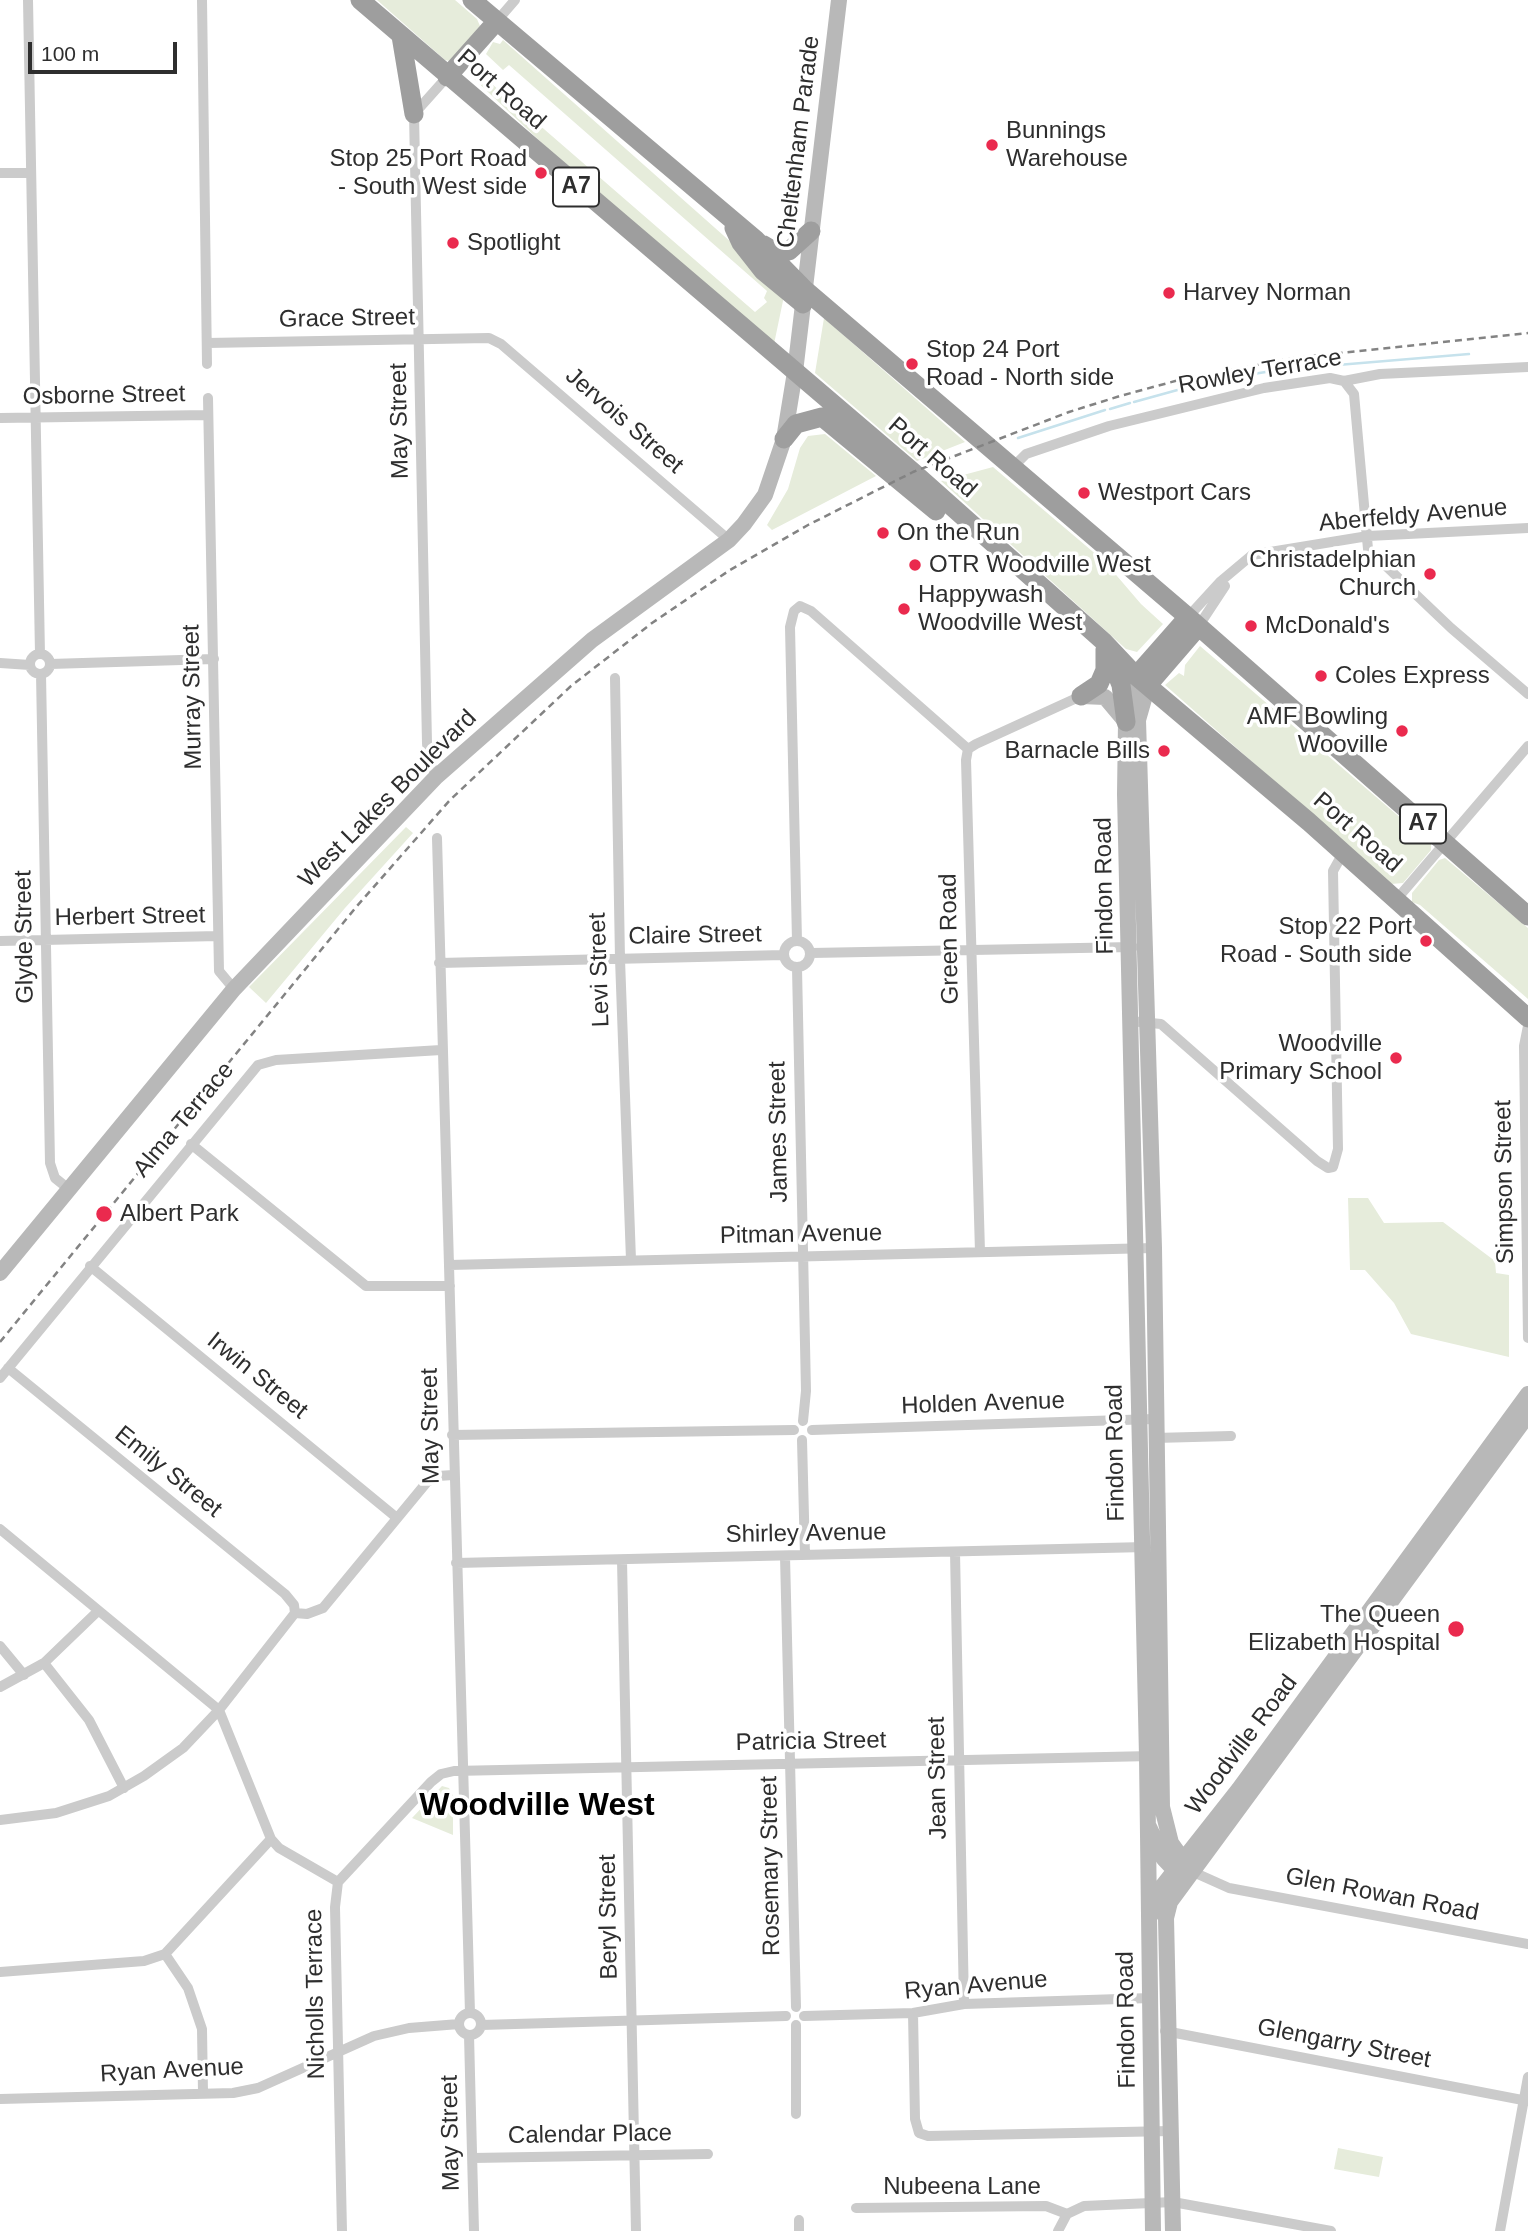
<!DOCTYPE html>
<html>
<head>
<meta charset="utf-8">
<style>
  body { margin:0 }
  #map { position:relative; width:1528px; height:2231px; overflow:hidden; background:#fff; font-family:Helvetica,sans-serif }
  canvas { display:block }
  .scale { position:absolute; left:28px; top:42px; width:149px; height:32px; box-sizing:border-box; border:4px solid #2e2e2e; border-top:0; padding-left:9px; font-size:21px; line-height:24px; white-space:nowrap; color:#2e2e2e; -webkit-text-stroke:5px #fff; paint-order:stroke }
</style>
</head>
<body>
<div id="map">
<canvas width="1528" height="2231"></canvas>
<div class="scale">100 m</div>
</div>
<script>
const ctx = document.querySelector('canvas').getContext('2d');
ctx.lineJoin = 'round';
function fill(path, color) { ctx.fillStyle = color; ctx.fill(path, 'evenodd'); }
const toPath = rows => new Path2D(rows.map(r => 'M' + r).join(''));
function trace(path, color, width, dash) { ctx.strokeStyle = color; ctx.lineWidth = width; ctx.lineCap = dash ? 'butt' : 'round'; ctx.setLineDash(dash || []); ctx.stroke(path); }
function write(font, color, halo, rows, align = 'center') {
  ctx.font = font + ' Helvetica,sans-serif'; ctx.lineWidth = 7; ctx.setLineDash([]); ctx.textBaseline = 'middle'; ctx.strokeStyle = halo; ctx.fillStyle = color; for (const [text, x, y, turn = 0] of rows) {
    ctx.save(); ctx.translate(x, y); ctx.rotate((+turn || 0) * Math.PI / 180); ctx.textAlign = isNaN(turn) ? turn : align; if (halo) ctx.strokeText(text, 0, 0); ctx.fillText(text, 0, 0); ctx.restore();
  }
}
const green = toPath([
  [377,0,455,0,477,19,480,26,450,61,445,60],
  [503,40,741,251,784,296,774,344,617,214,470,75,470,69,478,61,497,78,492,84,755,312,767,302,764,298,767,291,509,65,503,70,486,54,493,42,500,44],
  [824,318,965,442,917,461,815,373],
  [825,434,876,476,772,530,767,525,788,489,800,448,808,436],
  [993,467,1105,562,1141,604,1163,624,1137,652,1126,649,941,481],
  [1200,646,1431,844,1431,850,1403,883,1391,884,1165,685,1179,673,1184,676,1185,665],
  [406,827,413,833,345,908,266,1003,249,987],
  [1445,858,1528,928,1528,999,1420,905,1412,902,1412,893,1439,860],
  [1348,1198,1368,1198,1384,1223,1443,1222,1495,1261,1496,1273,1509,1275,1509,1357,1411,1334,1394,1303,1365,1270,1350,1270],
  [442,1786,449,1788,453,1795,453,1835,412,1818],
  [1338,2148,1383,2157,1379,2177,1334,2169]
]);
const stream = toPath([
  [1134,402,1210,381,1278,370,1469,354],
  [1110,409,1130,403],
  [1018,438,1105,410]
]);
const minor = toPath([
  [28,0,40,654],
  [202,0,207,364],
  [496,22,515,0],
  [0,173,31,173],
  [207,343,489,338,501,344,729,540],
  [1344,381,1354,394,1368,549,1451,628,1528,694],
  [208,398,219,971,234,989],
  [0,418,208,415],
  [1012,468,1026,454,1109,426,1264,388,1330,378,1344,381,1380,374,1528,367],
  [1188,617,1221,581,1252,555,1368,536,1528,528],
  [1198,627,1225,586],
  '30 664a10 10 0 1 1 20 0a10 10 0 1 1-20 0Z',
  [0,663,30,665],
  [50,664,214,659],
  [41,674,50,1163,55,1178,70,1190],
  [615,678,620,959,631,1260],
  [436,777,428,758,427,743,414,114,447,77],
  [437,838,470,2013],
  [1396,900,1528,746],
  '784 954a13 13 0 1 1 26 0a13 13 0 1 1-26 0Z',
  [0,941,218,936],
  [797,941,790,627,794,611,800,606,811,611,968,749],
  [811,953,1133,947],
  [439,963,784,955],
  [797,968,806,1391,803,1421],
  [1130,1021,1161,1024,1317,1161,1328,1168,1333,1167,1338,1149,1333,871,1343,853],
  [1528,1026,1524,1046,1528,1338],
  [191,1144,366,1286,450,1286],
  [980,1252,966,760,968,749,976,744,1081,696],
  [449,1265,1154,1248],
  [90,1266,397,1518],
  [8,1368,285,1594,294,1605,295,1613],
  [0,1378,258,1065,276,1060,441,1050],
  [812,1430,1154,1419],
  [452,1435,794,1430],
  [1155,1438,1231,1436],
  [802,1440,805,1555],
  [0,1529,219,1710,271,1839,279,1848,338,1882,335,1907,342,2231],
  [955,1552,964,2004],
  [785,1556,796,2007],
  [622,1560,636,2231],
  [456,1563,1146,1547],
  [0,1646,24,1675],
  [44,1663,89,1720,124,1788],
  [0,1687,44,1663,98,1611],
  [0,1820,56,1813,109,1796,144,1776,183,1748,219,1710,295,1613,307,1614,323,1608,427,1482,438,1476,453,1475],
  [1191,1871,1229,1888,1528,1944],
  [338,1882,431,1782,441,1774,454,1771,1152,1756],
  [165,1954,188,1988,202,2029,203,2093],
  [0,1972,144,1961,165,1954,271,1839],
  [913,2013,915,2119,919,2133,928,2136,1171,2131],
  '459 2024a11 11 0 1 1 22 0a11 11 0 1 1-22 0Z',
  [804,2016,913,2013,964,2004,1151,1998],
  [481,2025,786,2016],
  [796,2025,796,2114],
  [1165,2031,1528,2101],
  [469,2035,474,2231],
  [0,2099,233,2093,258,2088,374,2036,409,2028,459,2024],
  [473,2158,708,2154],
  [856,2208,1046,2206,1067,2214],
  [799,2220,799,2231],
  [1058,2231,1067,2214,1084,2206,1173,2202,1331,2231],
  [1500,2231,1528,2077]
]);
const secondary = toPath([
  [1136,676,1126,722,1125,794,1147,1756,1153,2231],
  [1148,685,1138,720,1154,1248,1162,1807,1171,1843,1191,1871],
  [1081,696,1105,697,1126,722],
  [0,1273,234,989,436,777,592,640,729,540,744,524,765,495,784,439,795,372,839,0],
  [1149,1827,1164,1859,1182,1878],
  [1151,1915,1161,1888,1239,1789,1528,1394],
  [1173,2231,1166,1918,1170,1902,1528,1415]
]);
const trunk = toPath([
  [360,0,913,472,1103,641,1136,676,1309,822,1528,1018],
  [472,0,755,239,804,289,1188,617,1528,916],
  [401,36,414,114],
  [447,77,496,22],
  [734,228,741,243,763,271,803,304],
  [764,245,777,253,789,251,811,231],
  [784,439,796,424,822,417,936,511],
  [1109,655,1121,685,1126,722],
  [1136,676,1188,617],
  [1148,685,1198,627],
  [1081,696,1099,684,1105,670,1105,649]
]);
const rail = toPath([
  [0,1342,357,906,450,800,571,686,652,623,730,570,808,525,913,472,1069,412,1120,396,1179,380,1294,358,1528,333]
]);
const markers = [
  [992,145,7,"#ea2a4e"],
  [541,173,7,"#ea2a4e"],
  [453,243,7,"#ea2a4e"],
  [1169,293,7,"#ea2a4e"],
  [912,364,7,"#ea2a4e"],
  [1084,493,7,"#ea2a4e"],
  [883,533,7,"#ea2a4e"],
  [915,565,7,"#ea2a4e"],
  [1430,574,7,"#ea2a4e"],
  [904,609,7,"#ea2a4e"],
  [1251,626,7,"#ea2a4e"],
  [1321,676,7,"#ea2a4e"],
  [1402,731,7,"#ea2a4e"],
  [1164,751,7,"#ea2a4e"],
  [1426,941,7,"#ea2a4e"],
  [1396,1058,7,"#ea2a4e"],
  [104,1214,9,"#ea2a4e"],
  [1456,1629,9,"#ea2a4e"]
];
const shields = [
  [576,187,46],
  [1423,824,46]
];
const shieldNames = [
  ["A7",576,187],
  ["A7",1423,824]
];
const streetNames = [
  ["Port Road",501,90,41],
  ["Cheltenham Parade",799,142,-83],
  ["Grace Street",347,319,-1],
  ["Rowley Terrace",1260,372,-10],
  ["Osborne Street",104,396,-1],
  ["May Street",400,421,-91],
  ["Jervois Street",624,421,41],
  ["Port Road",932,458,41],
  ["Aberfeldy Avenue",1413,516,-5],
  ["Murray Street",193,697,-91],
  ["West Lakes Boulevard",388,799,-45],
  ["Port Road",1357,833,41],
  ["Findon Road",1105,886,-91],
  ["Herbert Street",130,917,-1],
  ["Claire Street",695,936,-1],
  ["Glyde Street",25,937,-91],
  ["Green Road",950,939,-91],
  ["Levi Street",600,970,-92],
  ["Alma Terrace",184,1120,-50],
  ["James Street",779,1132,-91],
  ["Simpson Street",1505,1182,-91],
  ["Pitman Avenue",801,1235,-1],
  ["Irwin Street",257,1376,39],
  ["Holden Avenue",983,1404,-2],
  ["May Street",431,1426,-91],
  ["Findon Road",1116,1453,-91],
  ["Emily Street",168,1472,39],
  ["Shirley Avenue",806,1534,-1],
  ["Patricia Street",811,1742,-1],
  ["Woodville Road",1242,1745,-53],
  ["Jean Street",938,1778,-91],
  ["Rosemary Street",771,1866,-91],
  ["Glen Rowan Road",1382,1895,11],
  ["Beryl Street",609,1917,-91],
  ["Ryan Avenue",976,1986,-5],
  ["Nicholls Terrace",316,1994,-91],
  ["Findon Road",1127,2020,-91],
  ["Glengarry Street",1344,2044,11],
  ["Ryan Avenue",172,2071,-3],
  ["May Street",451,2133,-91],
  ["Calendar Place",590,2135,-1],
  ["Nubeena Lane",962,2187]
];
const poiNames = [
  ["Bunnings",1006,131],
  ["Warehouse",1006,159],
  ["Stop 25 Port Road",527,159,"right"],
  ["- South West side",527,187,"right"],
  ["Spotlight",467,243],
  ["Harvey Norman",1183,293],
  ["Stop 24 Port",926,350],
  ["Road - North side",926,378],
  ["Westport Cars",1098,493],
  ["On the Run",897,533],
  ["Christadelphian",1416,560,"right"],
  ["Church",1416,588,"right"],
  ["OTR Woodville West",929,565],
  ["Happywash",918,595],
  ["Woodville West",918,623],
  ["McDonald's",1265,626],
  ["Coles Express",1335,676],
  ["AMF Bowling",1388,717,"right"],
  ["Wooville",1388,745,"right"],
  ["Barnacle Bills",1150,751,"right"],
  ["Stop 22 Port",1412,927,"right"],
  ["Road - South side",1412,955,"right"],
  ["Woodville",1382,1044,"right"],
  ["Primary School",1382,1072,"right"],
  ["Albert Park",120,1214],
  ["The Queen",1440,1615,"right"],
  ["Elizabeth Hospital",1440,1643,"right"]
];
const districtNames = [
  ["Woodville West",537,1806]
];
fill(green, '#e6ecdb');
trace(stream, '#c6e2ec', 2.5);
trace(minor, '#cbcbcb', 10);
trace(secondary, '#b8b8b8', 16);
trace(trunk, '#9e9e9e', 19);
trace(rail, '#838383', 2.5, [7, 5]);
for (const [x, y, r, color] of markers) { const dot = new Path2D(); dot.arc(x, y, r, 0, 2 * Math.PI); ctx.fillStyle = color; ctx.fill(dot); trace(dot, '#fff', 2.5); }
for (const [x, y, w] of shields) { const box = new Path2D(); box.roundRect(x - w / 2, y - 19.5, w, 39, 5); ctx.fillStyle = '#fff'; ctx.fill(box); trace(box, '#2e2e2e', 2); }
write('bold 23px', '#2e2e2e', null, shieldNames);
write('24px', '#2e2e2e', '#fff', streetNames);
write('24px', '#2e2e2e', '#fff', poiNames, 'left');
write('bold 32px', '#000', '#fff', districtNames);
</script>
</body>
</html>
